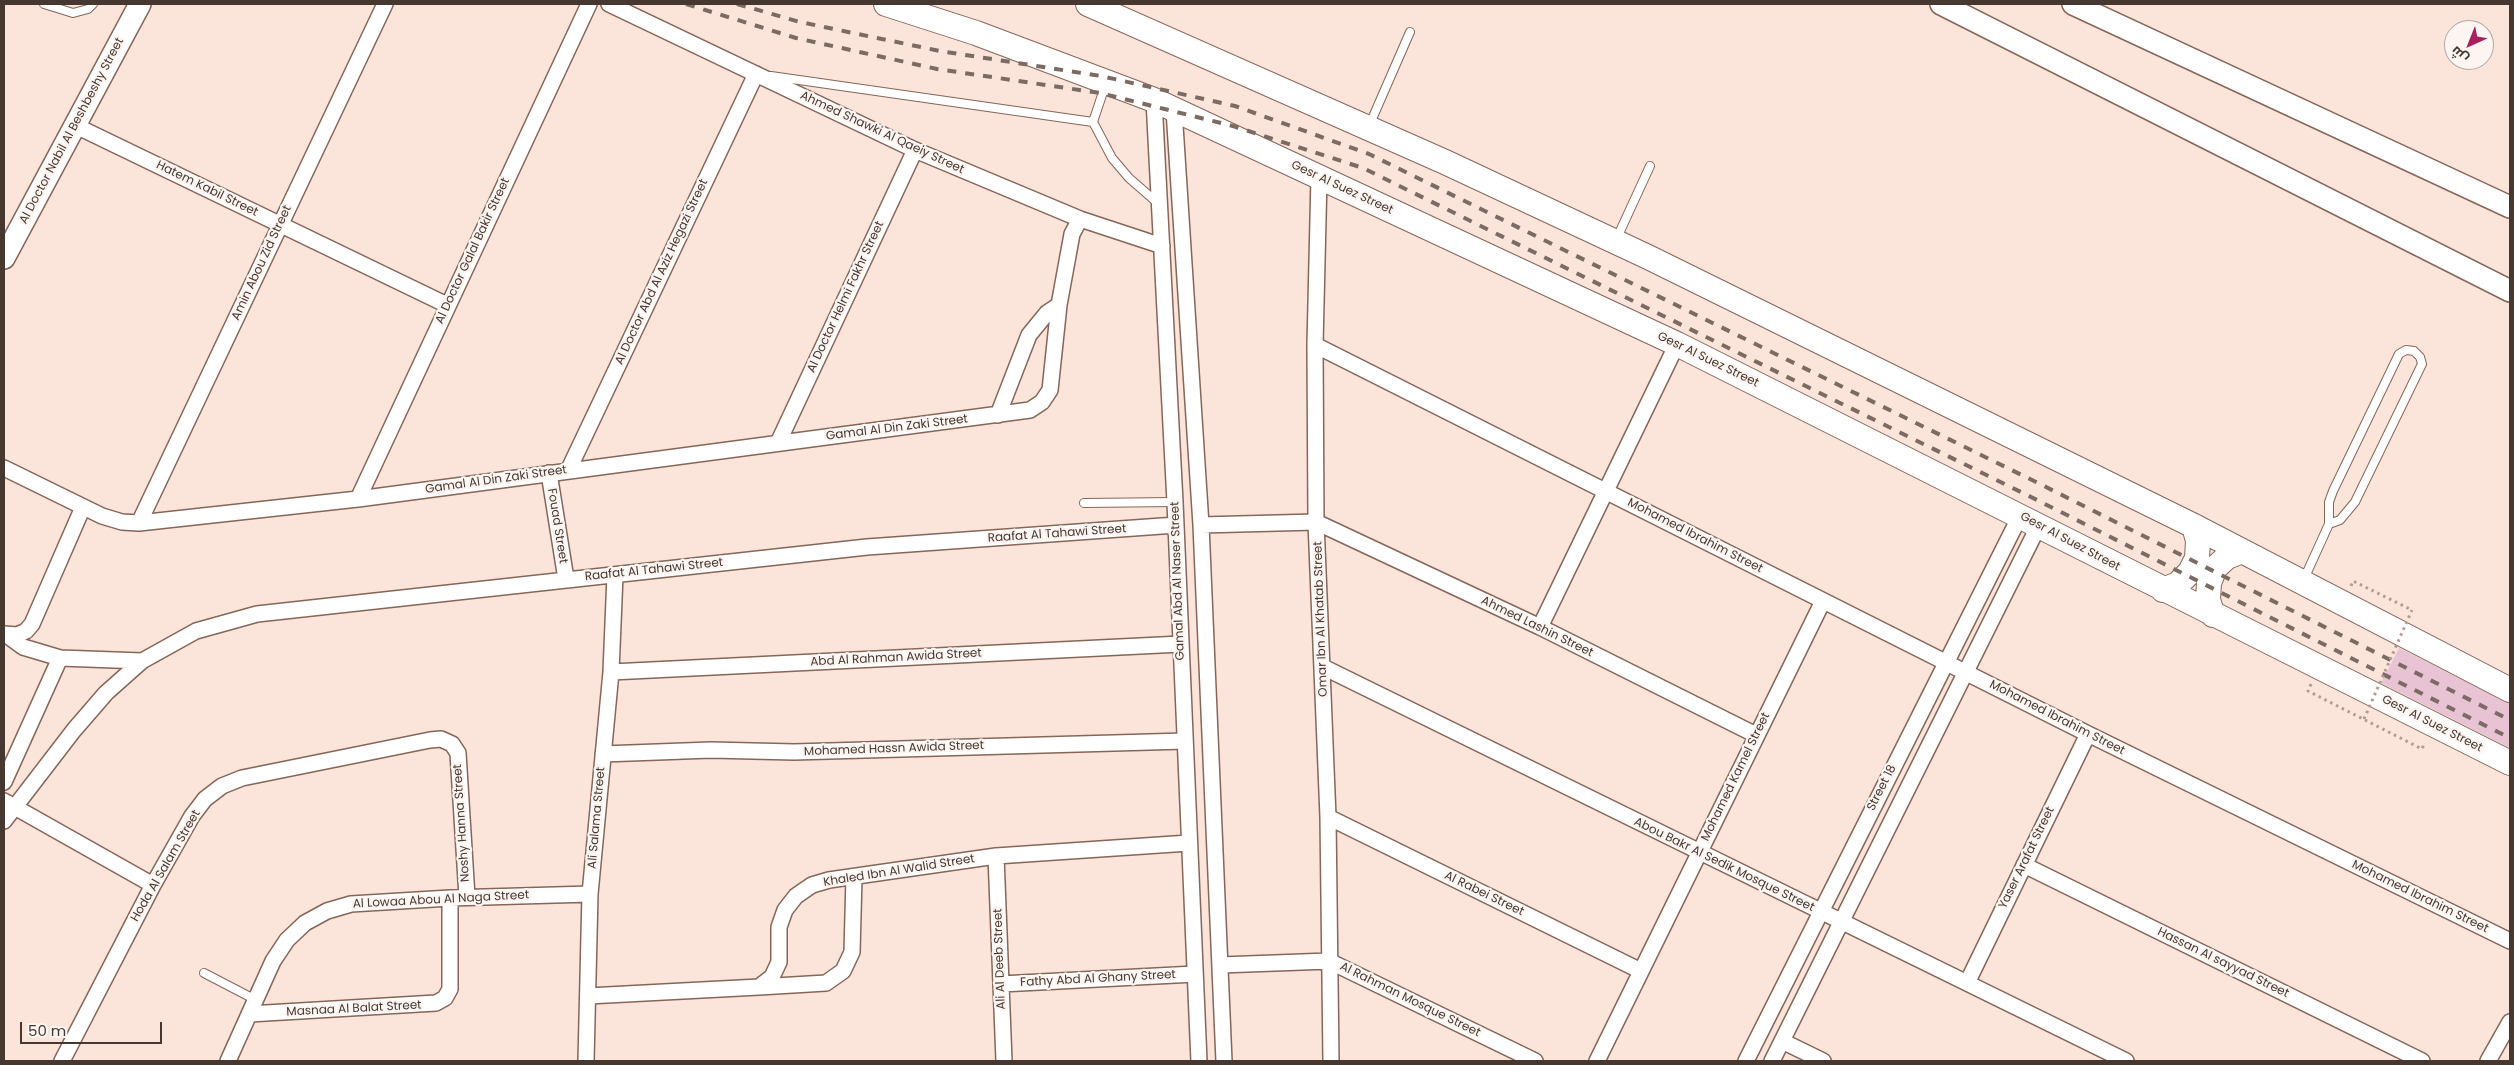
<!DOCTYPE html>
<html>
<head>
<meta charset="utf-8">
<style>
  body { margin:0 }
  #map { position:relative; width:2514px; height:1065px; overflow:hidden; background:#fbe4da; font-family:Poppins,Cairo,sans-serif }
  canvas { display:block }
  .frame { position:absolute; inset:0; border:5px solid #463831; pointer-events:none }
  .north { position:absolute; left:2444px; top:20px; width:50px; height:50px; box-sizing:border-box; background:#fcf5f1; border:1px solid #b3a9a4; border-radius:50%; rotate:224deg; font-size:14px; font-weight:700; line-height:20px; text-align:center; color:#463831 }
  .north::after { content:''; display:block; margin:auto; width:18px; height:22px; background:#ab1f5f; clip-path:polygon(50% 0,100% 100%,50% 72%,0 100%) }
  .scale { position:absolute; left:20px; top:1022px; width:142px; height:22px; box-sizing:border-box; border:2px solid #463831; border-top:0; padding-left:6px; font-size:15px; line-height:18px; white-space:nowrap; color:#463831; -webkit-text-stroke:4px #fcf5f1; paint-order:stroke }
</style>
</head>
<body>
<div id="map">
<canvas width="2514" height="1065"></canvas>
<div class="frame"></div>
<div class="north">ش</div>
<div class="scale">50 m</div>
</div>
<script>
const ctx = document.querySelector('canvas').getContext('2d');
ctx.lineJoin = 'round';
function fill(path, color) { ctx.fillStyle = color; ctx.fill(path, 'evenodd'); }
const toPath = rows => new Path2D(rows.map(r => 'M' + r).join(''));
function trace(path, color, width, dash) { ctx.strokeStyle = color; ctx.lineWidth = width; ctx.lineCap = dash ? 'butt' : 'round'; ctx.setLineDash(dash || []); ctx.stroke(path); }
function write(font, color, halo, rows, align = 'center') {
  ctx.font = font + ' Poppins,sans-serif'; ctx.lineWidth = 4.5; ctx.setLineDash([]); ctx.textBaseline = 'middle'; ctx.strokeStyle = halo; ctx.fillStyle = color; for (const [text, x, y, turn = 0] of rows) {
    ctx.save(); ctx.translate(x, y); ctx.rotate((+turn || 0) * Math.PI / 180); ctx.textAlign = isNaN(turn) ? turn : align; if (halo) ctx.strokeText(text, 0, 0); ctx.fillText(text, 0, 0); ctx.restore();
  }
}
const building = toPath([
  [2399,648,2510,704,2510,748,2381,683]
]);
const path = toPath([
  [2351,586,2353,581,2412,610],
  [2311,684,2308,691,2422,749,2424,744]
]);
const lane = toPath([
  [44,4,73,13,88,9,93,4],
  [771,76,1093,122,1105,86],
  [1093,122,1112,158,1129,178,1160,205],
  [1369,126,1410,32],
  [1616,240,1650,166],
  [2406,350,2414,351,2420,357,2422,364,2355,502,2340,520,2329,524,2329,502,2333,491,2399,354,2406,350],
  [1084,503,1175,502],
  [2304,579,2329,524],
  [204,973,256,1000]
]);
const street = toPath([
  [609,4,915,150,1080,219,1162,246],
  [1154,100,1175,502,1199,1061],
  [1174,110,1201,525,1224,1061],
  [74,125,447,305],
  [1319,177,1315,345,1316,522,1328,817,1331,1061],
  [1315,345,2088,734,2510,941],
  [998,415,1029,335,1047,313,1059,305],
  [778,443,915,150],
  [4,468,102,516,122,522,139,523,358,499,1030,410,1042,402,1050,390,1059,305,1072,234,1080,219],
  [568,471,756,74],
  [549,473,566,579],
  [358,499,589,4],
  [139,523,385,4],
  [1201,525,1316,522,1540,627,1756,735],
  [1540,627,1677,344],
  [4,634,17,635,26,631,32,624,83,507],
  [8,636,23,647,60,658,142,661],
  [1323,667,2126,1061],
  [611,672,1181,644],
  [603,754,711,750,794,752,1185,741],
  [4,782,60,658],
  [4,801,153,885],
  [1328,817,1641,971],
  [4,821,74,730,106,693,142,661,196,631,257,614,867,547,1176,525],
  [996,856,1004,1061],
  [2024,865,2422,1061],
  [1220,965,1329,961,1535,1061],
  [1967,983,2088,734],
  [1001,984,1195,974],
  [759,987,826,983,843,971,852,952,854,877],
  [588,996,759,987,772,977,779,962,779,927,785,910,796,896,812,885,829,880,996,856,1189,843],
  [249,1014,436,1003,445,998,450,989,450,898],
  [1782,1041,1823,1061],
  [62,1061,153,885,192,816,205,799,222,786,242,778,430,740,441,739,452,744,458,753,467,897],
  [228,1061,273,961,287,940,305,923,327,911,351,904,450,898,590,894],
  [586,1061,590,894,611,672,615,575],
  [1597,1061,1823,601],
  [1746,1061,2020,516],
  [1772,1061,2039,525],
  [2488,1061,2510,1022]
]);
const secondary = toPath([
  [1941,4,2510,291],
  [2073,4,2510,207],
  [4,258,140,4]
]);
const primary = toPath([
  [886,4,976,33,1154,100,1319,177,1677,344,2510,763],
  [1088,4,1445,162,1648,257,2194,526,2510,690],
  [2163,590,2178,584,2190,572,2197,558,2198,541,2194,526],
  [2213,615,2208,600,2209,583,2215,568,2227,557,2242,551]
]);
const rail = toPath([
  [686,4,796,38,937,69,1100,93,1233,126,1363,168,2031,497,2510,738],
  [737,4,800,22,940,51,1101,76,1235,106,1369,154,2038,483,2510,720]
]);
const pathBridge = toPath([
  [2364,719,2412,610]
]);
const streetNames = [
  ["Al Doctor Nabil Al Beshbeshy Street",72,131,-62],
  ["Ahmed Shawki Al Qaeiy Street",882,133,25],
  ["Gesr Al Suez Street",1342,188,25],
  ["Hatem Kabil Street",207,189,26],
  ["Al Doctor Galal Bakir Street",473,251,-65],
  ["Amin Abou Zid Street",262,263,-65],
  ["Al Doctor Abd Al Aziz Hegazi Street",662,272,-65],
  ["Al Doctor Helmi Fakhr Street",846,297,-65],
  ["Gesr Al Suez Street",1708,360,26],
  ["Gamal Al Din Zaki Street",897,428,-7],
  ["Gamal Al Din Zaki Street",496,480,-8],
  ["Fouad Street",557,526,81],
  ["Raafat Al Tahawi Street",1057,534,-4],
  ["Mohamed Ibrahim Street",1695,536,27],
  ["Gesr Al Suez Street",2070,542,28],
  ["Raafat Al Tahawi Street",654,570,-6],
  ["Gamal Abd Al Naser Street",1178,581,-92],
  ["Omar Ibn Al Khatab Street",1321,619,-92],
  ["Ahmed Lashin Street",1537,627,26],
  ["Abd Al Rahman Awida Street",896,658,-3],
  ["Mohamed Ibrahim Street",2057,718,27],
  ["Gesr Al Suez Street",2432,724,27],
  ["Mohamed Hassn Awida Street",894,749,-2],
  ["Mohamed Kamel Street",1736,777,-64],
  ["Street 18",1882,788,-63],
  ["Ali Salama Street",597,818,-85],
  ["Noshy Hanna Street",462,823,-94],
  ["Yaser Arafat Street",2027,858,-64],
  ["Abou Bakr Al Sedik Mosque Street",1724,865,26],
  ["Hoda Al Salam Street",166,866,-60],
  ["Khaled Ibn Al Walid Street",899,871,-9],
  ["Al Rabei Street",1484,894,26],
  ["Mohamed Ibrahim Street",2420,897,26],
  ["Al Lowaa Abou Al Naga Street",441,900,-3],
  ["Ali Al Deeb Street",1000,959,-92],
  ["Hassan Al sayyad Street",2223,963,26],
  ["Fathy Abd Al Ghany Street",1098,979,-3],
  ["Al Rahman Mosque Street",1410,1000,26],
  ["Masnaa Al Balat Street",354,1009,-3]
];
fill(building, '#e8c3d4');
trace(lane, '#866658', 10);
trace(street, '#866658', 18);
trace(secondary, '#866658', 24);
trace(primary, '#866658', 26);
trace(path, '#af9c93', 3, [2.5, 4]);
trace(lane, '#fff', 8);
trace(street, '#fff', 15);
trace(secondary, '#fff', 21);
trace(primary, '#fff', 24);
trace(rail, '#7b6b63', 4, [9, 9]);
trace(pathBridge, '#af9c93', 3, [2.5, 4]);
write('12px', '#463831', '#fcf5f1', streetNames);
</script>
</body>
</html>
